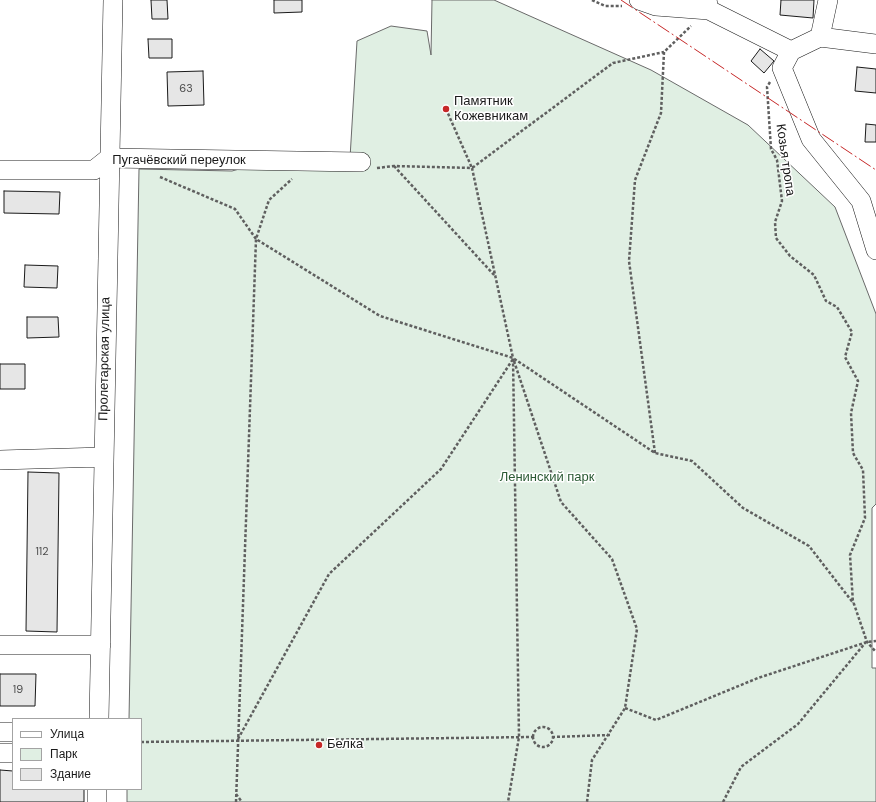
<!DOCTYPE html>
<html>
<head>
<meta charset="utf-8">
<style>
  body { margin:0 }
  #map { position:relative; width:876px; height:802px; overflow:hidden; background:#fff; font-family:"DM Sans",sans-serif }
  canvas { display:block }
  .legend { position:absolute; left:12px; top:718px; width:130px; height:72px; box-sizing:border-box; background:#fff; border:1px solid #a3a3a3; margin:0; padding:5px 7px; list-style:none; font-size:12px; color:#1a1a1a }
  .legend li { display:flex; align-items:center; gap:8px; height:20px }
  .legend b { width:20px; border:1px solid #a3a3a3 }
</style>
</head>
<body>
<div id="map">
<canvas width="876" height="802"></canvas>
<ul class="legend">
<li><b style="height:5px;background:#fff"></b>Улица</li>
<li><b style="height:11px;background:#e0efe3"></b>Парк</li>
<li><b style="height:11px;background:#e6e6e6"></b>Здание</li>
</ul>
</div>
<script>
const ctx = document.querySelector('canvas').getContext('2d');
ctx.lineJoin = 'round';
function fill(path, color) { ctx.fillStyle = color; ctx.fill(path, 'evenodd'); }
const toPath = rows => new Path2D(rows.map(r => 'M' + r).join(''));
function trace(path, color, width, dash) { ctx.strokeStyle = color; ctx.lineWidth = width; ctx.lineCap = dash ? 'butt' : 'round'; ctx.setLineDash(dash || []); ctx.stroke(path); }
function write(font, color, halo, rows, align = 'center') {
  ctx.font = font + ' "DM Sans",sans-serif'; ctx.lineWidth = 3; ctx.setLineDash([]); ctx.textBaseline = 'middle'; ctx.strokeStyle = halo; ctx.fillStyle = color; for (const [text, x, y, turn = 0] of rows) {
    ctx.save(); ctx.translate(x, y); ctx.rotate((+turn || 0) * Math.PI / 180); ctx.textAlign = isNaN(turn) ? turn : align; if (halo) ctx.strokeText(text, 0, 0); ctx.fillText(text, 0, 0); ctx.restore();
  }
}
const green = toPath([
  [432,0,494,0,651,70,748,125,835,207,876,314,876,504,872,508,872,668,876,668,876,802,127,802,127,789,141,789,141,719,129,719,139,169,232,171,286,156,350,158,357,41,391,26,427,31,431,55,432,0]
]);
const building = toPath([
  [151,0,167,0,168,19,152,19,151,0],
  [274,0,302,0,302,12,274,13,274,0],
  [781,0,814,0,813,18,780,15,781,0],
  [148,39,172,39,172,58,149,58,148,39],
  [760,49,774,61,764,73,751,61,760,49],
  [857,67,876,69,876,93,855,91,857,67],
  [203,71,204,105,168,106,167,72,203,71],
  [866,124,876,125,876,142,865,142,866,124],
  [4,191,60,192,59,214,4,213,4,191],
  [25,265,58,266,57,288,24,287,25,265],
  [27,317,58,317,59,337,27,338,27,317],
  [0,364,25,364,25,389,0,389,0,364],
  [28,472,59,473,57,632,26,631,28,472],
  [0,674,36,674,35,706,0,706,0,674],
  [0,770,13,771,13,789,84,789,84,802,0,802,0,770]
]);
const path = toPath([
  [592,0,605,6,622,6],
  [770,82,767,87,771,149,777,160,782,201,775,222,776,238,790,256,814,275,826,301,837,307,852,332,845,357,858,381,851,413,853,453,863,470,865,518,850,555,853,603],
  [446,109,472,168,613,63,664,52],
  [394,166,495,276],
  [377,168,394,166,472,168,513,358,519,737,508,802],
  [160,177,235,209,256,239,380,316,513,358,655,453,692,461,743,508,809,546,854,604,867,642,876,652],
  [514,361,561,502,612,559,637,629,625,708,592,760,587,802],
  [655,453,629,261,635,180,661,113,664,52,691,26],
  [625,708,656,720,758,678,867,642,876,641],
  '533 737a10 10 0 1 1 20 0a10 10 0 1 1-20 0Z',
  [552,737,610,735],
  [238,739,329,574,441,469,513,359],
  [141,742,533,737],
  [236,794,242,802],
  [236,802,256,239,269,200,292,179],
  [723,802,741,767,798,724,866,642]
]);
const minor = toPath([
  [639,0,656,6,709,10,707,0],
  [828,0,820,37,791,51,782,68,811,139,861,201,876,250],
  [709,10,791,51],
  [820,37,876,44],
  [0,170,94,170,109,158,361,162],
  [0,460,103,457],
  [0,645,101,645],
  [99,719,113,0],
  [0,732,13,732],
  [0,753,13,753],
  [97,802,97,789]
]);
const power = toPath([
  [621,0,876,170]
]);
const markers = [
  [446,109,4,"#c62828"],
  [319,745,4,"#c62828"]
];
const numberNames = [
  ["63",186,89],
  ["112",42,552],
  ["19",18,690]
];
const poiNames = [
  ["Памятник",454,102],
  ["Кожевникам",454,117],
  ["Белка",327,745]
];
const streetNames = [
  ["Козья тропа",785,160,82],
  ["Пугачёвский переулок",179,161],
  ["Пролетарская улица",105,359,-89]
];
const parkNames = [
  ["Ленинский парк",547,478]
];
fill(green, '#e0efe3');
trace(green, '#6a6a6a', 1);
fill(building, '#e6e6e6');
trace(building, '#1a1a1a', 1);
trace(minor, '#1a1a1a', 20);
trace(path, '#5f5f5f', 2.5, [3, 2]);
trace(minor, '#fff', 19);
trace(power, '#c62828', 1, [14, 3, 2, 3]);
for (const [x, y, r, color] of markers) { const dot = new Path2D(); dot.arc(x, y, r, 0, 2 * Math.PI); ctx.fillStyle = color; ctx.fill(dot); trace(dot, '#fff', 1.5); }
write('11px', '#4d4d4d', null, numberNames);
write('13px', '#1a1a1a', '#fff', poiNames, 'left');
write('13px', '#1a1a1a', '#fff', streetNames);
write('13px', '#2b5a34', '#fff', parkNames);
</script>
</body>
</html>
